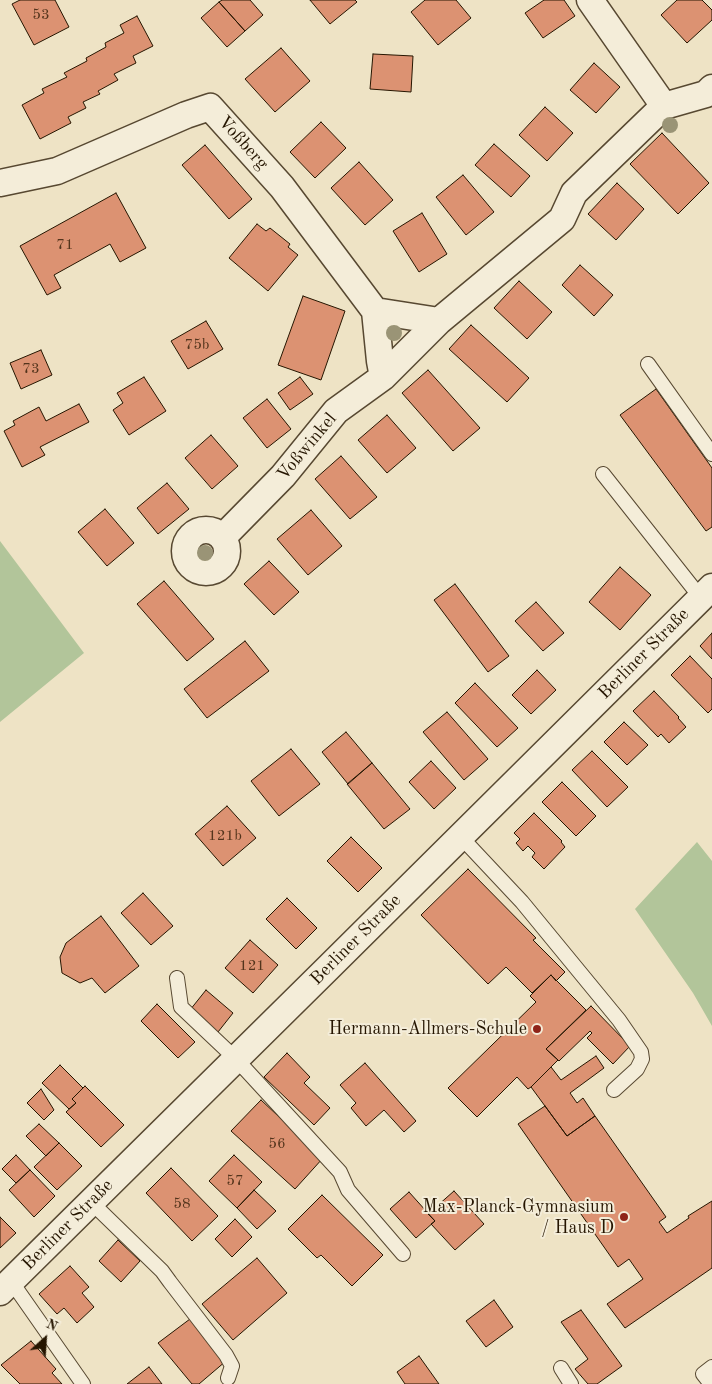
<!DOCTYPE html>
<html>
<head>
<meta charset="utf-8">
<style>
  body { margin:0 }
  #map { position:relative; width:712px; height:1384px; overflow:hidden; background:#eee3c5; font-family:"Old Standard TT",serif }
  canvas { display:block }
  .north { position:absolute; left:20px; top:1314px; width:50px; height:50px; -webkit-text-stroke:4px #f4edd9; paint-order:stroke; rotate:26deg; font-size:14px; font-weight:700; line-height:20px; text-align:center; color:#251500 }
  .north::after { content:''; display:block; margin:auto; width:18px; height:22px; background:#251500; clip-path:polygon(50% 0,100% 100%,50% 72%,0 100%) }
</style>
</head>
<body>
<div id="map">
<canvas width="712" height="1384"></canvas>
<div class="north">N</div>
</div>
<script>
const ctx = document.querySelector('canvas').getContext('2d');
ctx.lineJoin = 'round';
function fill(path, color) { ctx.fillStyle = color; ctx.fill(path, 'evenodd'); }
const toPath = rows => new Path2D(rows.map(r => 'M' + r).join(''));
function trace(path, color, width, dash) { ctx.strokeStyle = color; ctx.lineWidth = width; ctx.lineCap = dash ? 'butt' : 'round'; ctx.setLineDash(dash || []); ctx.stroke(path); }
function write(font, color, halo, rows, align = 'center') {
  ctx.font = font + ' "Old Standard TT",serif'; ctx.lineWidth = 4; ctx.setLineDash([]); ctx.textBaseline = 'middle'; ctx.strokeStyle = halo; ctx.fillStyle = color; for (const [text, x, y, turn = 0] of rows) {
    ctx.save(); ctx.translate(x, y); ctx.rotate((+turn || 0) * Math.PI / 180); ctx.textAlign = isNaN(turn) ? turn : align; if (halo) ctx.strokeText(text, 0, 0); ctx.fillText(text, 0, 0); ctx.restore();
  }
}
const green = toPath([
  [0,541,84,653,0,722],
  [697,842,712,861,712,1026,693,993,635,909]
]);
const building = toPath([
  [20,0,55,0,69,27,34,45,12,4,20,0],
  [222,0,250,0,263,15,245,31,219,2,222,0],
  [310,0,355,0,357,2,330,24,310,0],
  [425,0,456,0,471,18,438,45,411,12,425,0],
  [544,0,564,0,575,16,543,38,525,13,544,0],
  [677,0,702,0,712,10,712,20,687,43,661,15,677,0],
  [219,2,245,31,227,47,201,18,219,2],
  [137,16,153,46,133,56,136,63,114,74,118,80,98,91,100,94,83,102,86,108,68,117,71,123,40,139,22,105,44,93,42,89,67,77,64,73,87,61,86,58,106,47,105,43,124,33,120,25,137,16],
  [281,48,310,81,275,112,245,79,281,48],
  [373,54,413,56,411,92,370,89,373,54],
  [594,63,620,87,596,113,570,90,594,63],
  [545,107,573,133,547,161,519,135,545,107],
  [321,122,346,148,315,178,290,152,321,122],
  [662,133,709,183,678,214,630,164,662,133],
  [494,144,530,176,511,197,475,165,494,144],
  [205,145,252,199,229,219,182,165,205,145],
  [359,162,393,200,365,225,331,188,359,162],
  [463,175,494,212,466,235,436,197,463,175],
  [617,183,644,209,616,240,588,214,617,183],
  [116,193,146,248,120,262,110,244,54,275,61,288,47,295,20,246,116,193],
  [422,213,447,254,419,272,393,231,422,213],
  [257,224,266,231,270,228,290,244,288,247,298,255,268,291,229,258,257,224],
  [580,265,613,295,594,316,562,285,580,265],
  [519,281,552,312,527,339,494,308,519,281],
  [303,296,345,311,321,380,278,365,303,296],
  [206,321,223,349,188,369,171,341,206,321],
  [471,325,529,378,507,402,449,349,471,325],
  [41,350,52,375,21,389,10,363,41,350],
  [428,370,480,428,453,451,402,393,428,370],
  [144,377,166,411,129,435,113,410,123,403,117,393,144,377],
  [300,377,313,394,290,410,278,393,300,377],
  [656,389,712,468,712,527,706,531,620,415,656,389],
  [267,399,291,429,267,448,243,418,267,399],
  [79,404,89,422,40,447,45,455,22,467,4,431,15,425,13,421,39,407,46,421,79,404],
  [387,415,416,448,387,473,358,440,387,415],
  [211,435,238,466,212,489,185,458,211,435],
  [341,456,377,497,350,519,315,479,341,456],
  [167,483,189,509,158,534,137,508,167,483],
  [105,509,134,543,107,566,78,532,105,509],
  [311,510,342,546,308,575,277,539,311,510],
  [269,561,299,592,274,615,244,584,269,561],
  [620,567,651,595,620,630,589,602,620,567],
  [164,581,214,639,187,661,137,604,164,581],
  [455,584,509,656,488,672,434,600,455,584],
  [536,602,564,633,543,651,515,621,536,602],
  [712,633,712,659,700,646,712,633],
  [245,641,269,671,207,718,184,689,245,641],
  [690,656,712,679,712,709,708,713,671,675,690,656],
  [537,670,556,690,531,714,512,695,537,670],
  [475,683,518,728,497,747,455,703,475,683],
  [654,691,679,717,678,718,686,727,669,743,661,734,658,737,633,711,654,691],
  [447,712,488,759,464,780,423,732,447,712],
  [624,722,648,745,627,765,604,742,624,722],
  [346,732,372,763,348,784,322,752,346,732],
  [291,749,320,784,279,816,251,781,291,749],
  [592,751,628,787,607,807,572,770,592,751],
  [431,761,456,788,434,809,409,782,431,761],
  [372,763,410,809,384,829,347,784,372,763],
  [562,782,596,816,576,836,542,802,562,782],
  [227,806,256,838,223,866,195,834,227,806],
  [534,813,562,841,561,842,565,847,544,869,532,857,535,853,528,846,523,851,516,843,520,839,514,833,534,813],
  [351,837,382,868,358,892,327,861,351,837],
  [468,869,536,938,533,940,565,972,556,981,551,975,532,993,506,967,488,984,421,915,468,869],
  [143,893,173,926,151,945,121,913,143,893],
  [287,898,317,928,296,949,266,919,287,898],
  [101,916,139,966,105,993,92,978,80,983,62,973,60,957,66,943,101,916],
  [250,940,278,965,253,993,225,968,250,940],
  [551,975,586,1010,546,1049,558,1060,531,1087,528,1089,517,1077,477,1117,448,1088,536,1002,530,996,551,975],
  [206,990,233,1013,218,1032,190,1010,206,990],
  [157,1004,195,1042,178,1058,141,1021,157,1004],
  [591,1006,630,1046,613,1064,587,1038,592,1033,590,1031,559,1061,546,1049,591,1006],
  [287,1053,310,1077,304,1083,330,1108,314,1125,264,1077,287,1053],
  [596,1056,604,1068,570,1093,577,1103,583,1098,595,1116,567,1136,531,1087,551,1067,561,1080,596,1056],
  [365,1063,416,1121,404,1132,384,1110,366,1126,351,1108,356,1103,340,1085,365,1063],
  [60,1065,83,1088,72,1099,76,1103,69,1109,42,1083,60,1065],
  [85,1086,124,1125,101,1147,66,1112,76,1103,72,1099,85,1086],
  [41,1089,54,1110,44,1120,27,1103,41,1089],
  [261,1100,323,1158,295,1189,231,1131,261,1100],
  [545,1106,567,1136,595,1116,666,1217,659,1222,667,1233,689,1218,688,1216,712,1201,712,1268,625,1328,607,1304,643,1279,629,1259,618,1267,518,1124,545,1106],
  [39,1124,59,1143,46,1156,26,1136,39,1124],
  [59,1143,82,1166,57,1190,34,1167,59,1143],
  [16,1155,30,1170,16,1183,2,1169,16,1155],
  [234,1155,262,1182,237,1208,209,1181,234,1155],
  [171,1168,218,1216,192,1241,146,1193,171,1168],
  [30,1170,55,1196,34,1217,9,1190,30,1170],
  [254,1190,276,1211,257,1229,237,1208,254,1190],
  [454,1191,484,1224,455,1250,431,1224,435,1221,428,1214,454,1191],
  [409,1192,435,1221,416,1238,390,1209,409,1192],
  [322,1195,383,1255,352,1286,321,1255,317,1258,288,1229,322,1195],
  [0,1217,16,1233,0,1248,0,1217],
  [235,1219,252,1237,232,1257,215,1239,235,1219],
  [118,1240,140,1261,121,1282,99,1261,118,1240],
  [257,1258,287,1293,233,1340,202,1304,257,1258],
  [70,1266,89,1287,82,1293,94,1307,77,1323,64,1308,57,1314,39,1294,70,1266],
  [494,1300,513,1327,486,1347,466,1321,494,1300],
  [581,1310,622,1366,597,1384,588,1384,575,1369,588,1359,561,1322,581,1310],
  [190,1319,226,1361,199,1384,192,1384,158,1343,190,1319],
  [31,1341,56,1369,52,1373,62,1384,20,1384,1,1365,31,1341],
  [419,1356,439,1384,405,1384,397,1372,419,1356],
  [149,1367,162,1384,127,1384,149,1367]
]);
const lane = toPath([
  [648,364,712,454],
  [603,474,701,598],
  [460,836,522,902,619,1020,641,1052,642,1059,637,1069,614,1090],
  [177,978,181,1007,236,1059,340,1172,348,1190,403,1254],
  [91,1202,162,1271,170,1282,226,1355,232,1366,228,1378],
  [11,1281,83,1384],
  [561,1368,571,1384],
  [711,1384,703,1374,712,1367]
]);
const street = toPath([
  [590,0,664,106],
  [0,183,57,171,186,115,210,107,282,187,375,311,439,321,562,219,574,193,664,106,706,94,712,88],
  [375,311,380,361,383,377],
  '185 551a21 21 0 1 1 42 0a21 21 0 1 1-42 0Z',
  [223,537,283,476,336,411,383,377,439,321],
  [0,1292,327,969,712,587]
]);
const trees = [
  [670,125],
  [394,333],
  [205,553]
];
const markers = [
  [537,1029,5,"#8f2418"],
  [624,1217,5,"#8f2418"]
];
const numberNames = [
  ["53",41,15],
  ["71",65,245],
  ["75b",197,345],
  ["73",31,369],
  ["121b",225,836],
  ["121",252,966],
  ["56",277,1144],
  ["57",235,1181],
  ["58",182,1204]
];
const streetNames = [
  ["Voßberg",243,143,48],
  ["Voßwinkel",307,447,-50],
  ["Berliner Straße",644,654,-45],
  ["Berliner Straße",356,940,-45],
  ["Berliner Straße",68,1225,-45]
];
const poiNames = [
  ["Hermann-Allmers-Schule",527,1029],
  ["Max-Planck-Gymnasium",614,1207],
  ["/ Haus D",614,1228]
];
fill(green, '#b2c59a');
fill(building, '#dc9272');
trace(building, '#251500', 1);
trace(lane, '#574831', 16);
trace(street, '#574831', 29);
trace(lane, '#f4edd9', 14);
trace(street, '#f4edd9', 26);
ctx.fillStyle = '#9a9476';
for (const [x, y] of trees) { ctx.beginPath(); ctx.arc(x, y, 8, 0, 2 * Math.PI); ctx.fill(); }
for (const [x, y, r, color] of markers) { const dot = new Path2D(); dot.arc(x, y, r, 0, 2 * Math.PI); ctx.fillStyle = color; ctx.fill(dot); trace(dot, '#f4edd9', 2); }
write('15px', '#53341c', null, numberNames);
write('18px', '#251500', '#f4edd9', streetNames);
write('18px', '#251500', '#f4edd9', poiNames, 'right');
</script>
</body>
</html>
